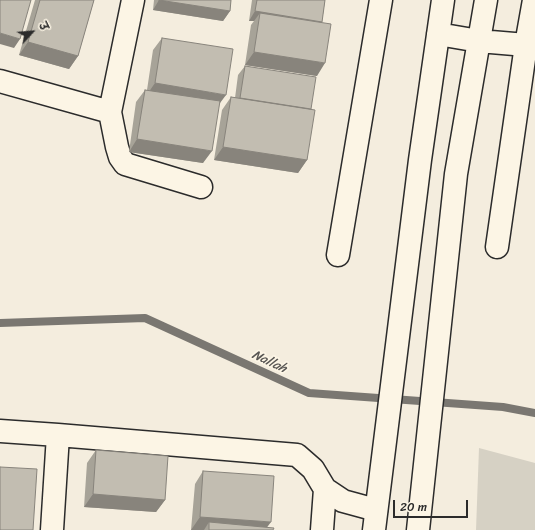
<!DOCTYPE html>
<html>
<head>
<meta charset="utf-8">
<style>
  body { margin:0 }
  #map { position:relative; width:535px; height:530px; overflow:hidden; background:#f4edde; font-family:Sriracha,"Playpen Sans Deva",sans-serif }
  canvas { display:block }
  .north { position:absolute; left:12px; top:12px; width:40px; height:40px; -webkit-text-stroke:3px #fcf5e5; paint-order:stroke; rotate:64deg; font-size:11px; font-weight:700; line-height:16px; text-align:center; color:#2b2b2b }
  .north::after { content:''; display:block; margin:auto; width:14px; height:18px; background:#2b2b2b; clip-path:polygon(50% 0,100% 100%,50% 72%,0 100%) }
  .scale { position:absolute; left:393px; top:500px; width:75px; height:18px; box-sizing:border-box; border:2px solid #2b2b2b; border-top:0; padding-left:5px; font-size:12px; line-height:14px; white-space:nowrap; color:#2b2b2b; -webkit-text-stroke:3px #fcf5e5; paint-order:stroke }
</style>
</head>
<body>
<div id="map">
<canvas width="535" height="530"></canvas>
<div class="north">उ</div>
<div class="scale">20 m</div>
</div>
<script>
const ctx = document.querySelector('canvas').getContext('2d');
ctx.lineJoin = 'round';
function fill(path, color) { ctx.fillStyle = color; ctx.fill(path, 'evenodd'); }
const toPath = rows => new Path2D(rows.map(r => 'M' + r).join(''));
function trace(path, color, width, dash) { ctx.strokeStyle = color; ctx.lineWidth = width; ctx.lineCap = dash ? 'butt' : 'round'; ctx.setLineDash(dash || []); ctx.stroke(path); }
function write(font, color, halo, rows, align = 'center') {
  ctx.font = font + ' Sriracha,sans-serif'; ctx.lineWidth = 3.5; ctx.setLineDash([]); ctx.textBaseline = 'middle'; ctx.strokeStyle = halo; ctx.fillStyle = color; for (const [text, x, y, turn = 0] of rows) {
    ctx.save(); ctx.translate(x, y); ctx.rotate((+turn || 0) * Math.PI / 180); ctx.textAlign = isNaN(turn) ? turn : align; if (halo) ctx.strokeText(text, 0, 0); ctx.fillText(text, 0, 0); ctx.restore();
  }
}
const green = toPath([
  [479,448,535,463,535,530,476,530]
]);
const stream = toPath([
  [0,323,145,318,309,393,503,407,535,413]
]);
const street = toPath([
  [133,0,110,112,117,147,120,157,125,164,201,187],
  [0,81,110,112],
  [497,247,526,45,534,0],
  [338,255,381,0],
  [0,431,58,435,297,455,313,469,325,489,343,501,376,510],
  [52,530,58,435],
  [322,530,325,489]
]);
const secondary = toPath([
  [438,34,479,41,526,45,535,47],
  [374,530,420,160,443,0],
  [418,530,456,174,486,0]
]);
const wall = toPath([
  [35,0,94,0,78,56,69,69,19,55],
  [154,0,231,0,230,11,223,21,153,10],
  [252,0,325,0,322,22,317,76,245,65,251,25,254,21,249,21],
  [162,38,219,104,203,163,129,152,136,102,145,90,147,90,153,50],
  [245,66,310,110,307,160,298,173,214,160,222,110,231,97,235,98,238,75],
  [96,450,165,500,156,512,84,507,87,463],
  [203,471,267,527,273,530,191,530,195,484]
]);
const shadedWall = toPath([
  [159,0,230,11,223,21,153,10],
  [255,11,322,22,260,13,254,21,249,21],
  [0,33,20,39,14,48,0,44],
  [28,42,78,56,69,69,19,55],
  [254,52,325,63,317,76,245,65],
  [155,83,226,95,217,107,146,96],
  [240,98,311,109,305,118,234,107],
  [137,139,212,151,203,163,129,152],
  [223,147,307,160,298,173,214,160],
  [93,494,165,500,156,512,84,507],
  [200,517,271,522,265,530,209,522,204,530,191,530]
]);
const building = toPath([
  [0,0,31,0,20,39,0,33,0,0],
  [40,0,94,0,78,56,28,42,40,0],
  [159,0,231,0,230,11,159,0],
  [257,0,325,0,322,22,255,11,257,0],
  [260,13,331,24,325,63,254,52,260,13],
  [162,38,233,49,226,95,155,83,162,38],
  [245,66,316,77,311,109,240,98,245,66],
  [145,90,220,101,212,151,137,139,145,90],
  [231,97,315,110,307,160,223,147,231,97],
  [96,450,168,456,165,500,93,494,96,450],
  [0,467,37,469,33,530,0,530,0,467],
  [203,471,274,476,271,522,200,517,203,471],
  [209,522,274,528,273,530,209,530,209,522]
]);
const waterNames = [
  ["Nallah",269,362,25]
];
fill(green, '#d6d1c4');
trace(stream, '#7a7771', 8);
trace(street, '#2b2b2b', 25);
trace(secondary, '#2b2b2b', 25);
trace(street, '#fcf5e5', 22);
trace(secondary, '#fcf5e5', 22);
fill(wall, '#a7a398');
fill(shadedWall, '#88847c');
fill(building, '#c2bdb1');
trace(building, '#88847c', 1);
write('italic 13px', '#595754', '#fcf5e5', waterNames);
</script>
</body>
</html>
